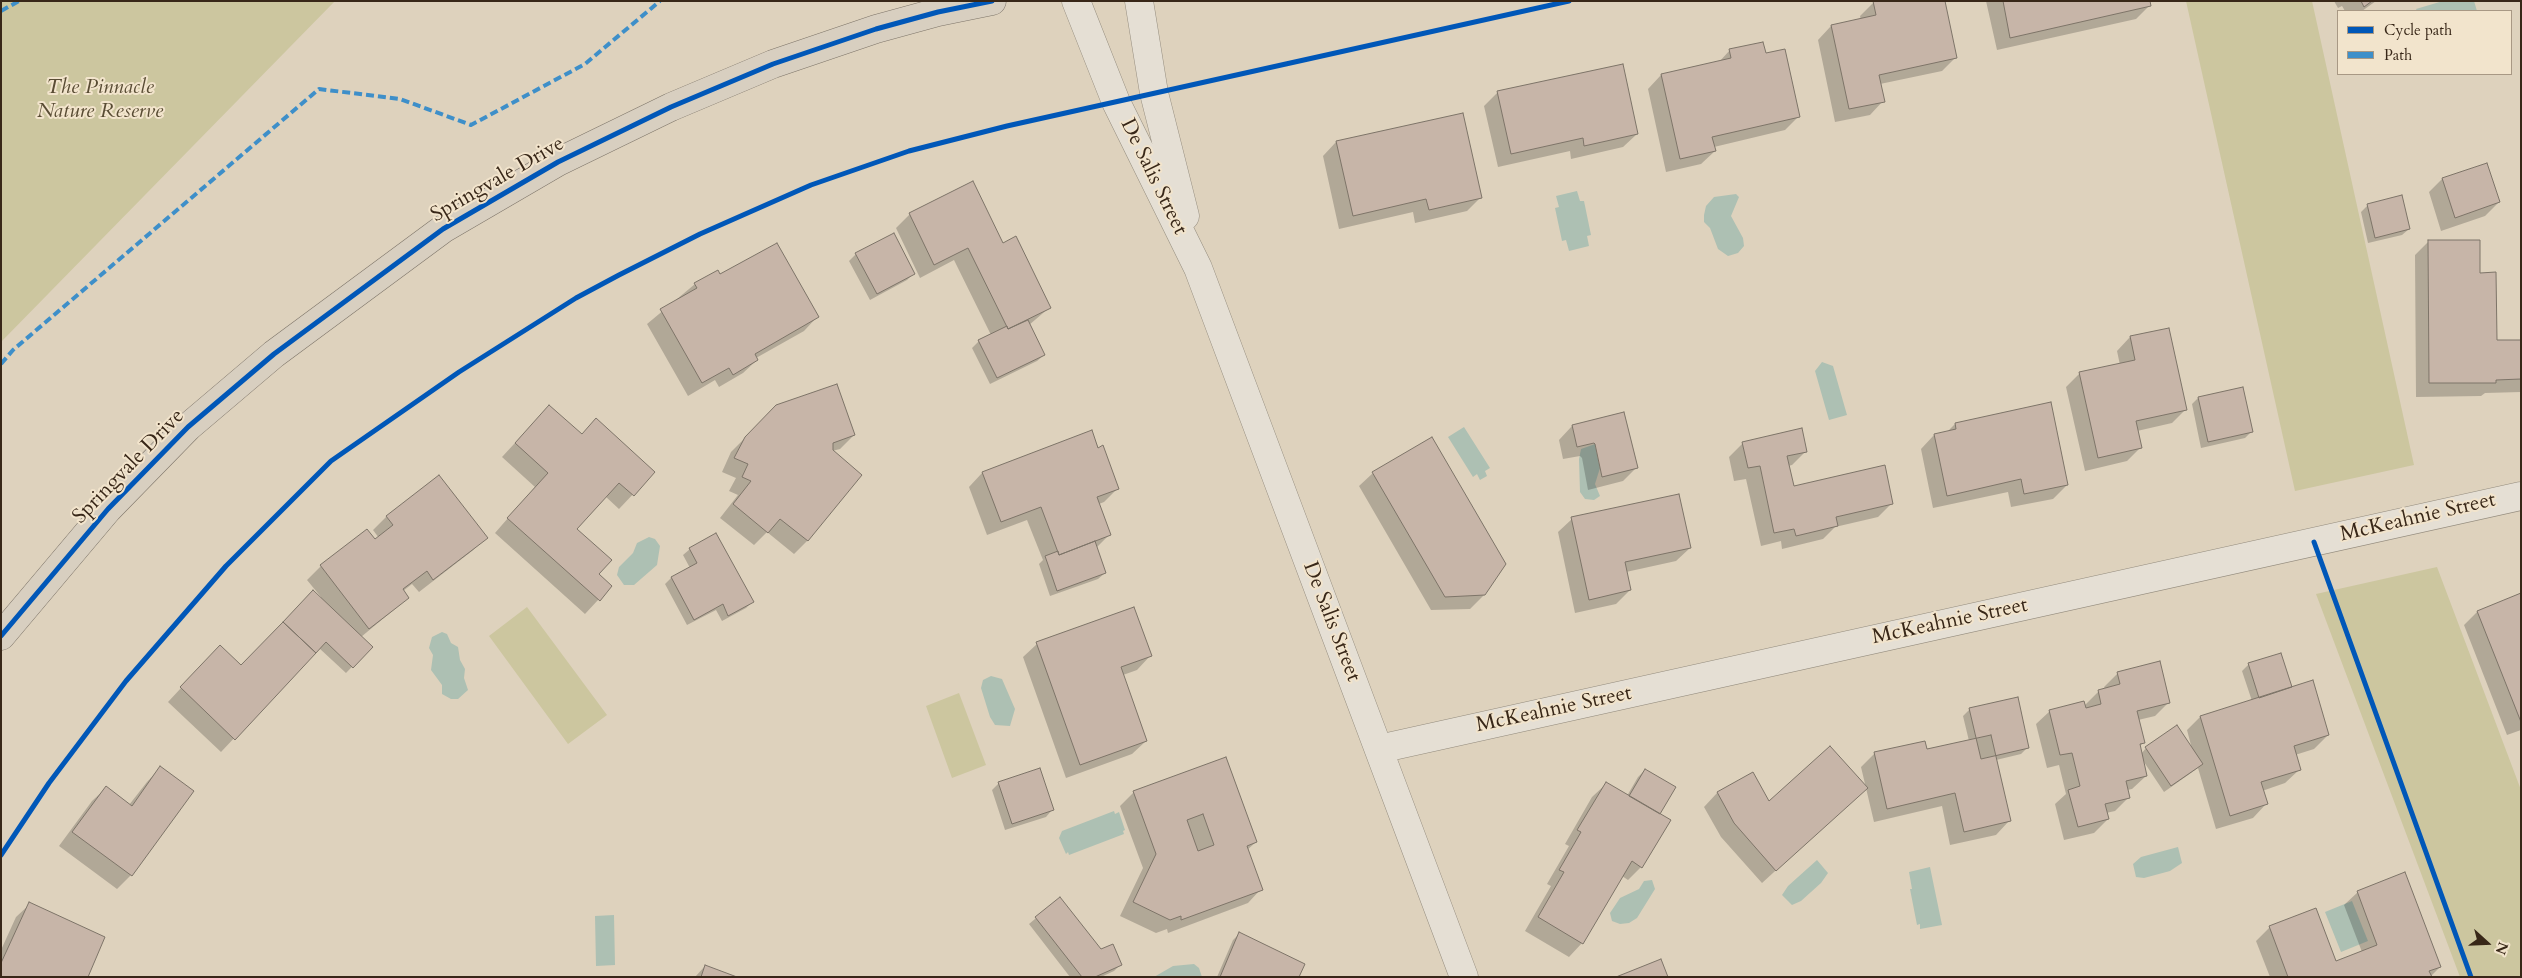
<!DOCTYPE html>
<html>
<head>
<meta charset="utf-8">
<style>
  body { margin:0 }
  #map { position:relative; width:2522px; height:978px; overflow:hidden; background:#ded2bd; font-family:Cardo,serif }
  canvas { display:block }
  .frame { position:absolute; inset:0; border:2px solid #382718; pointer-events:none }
  .legend { position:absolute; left:2337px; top:10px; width:175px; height:65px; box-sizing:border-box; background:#f2e4cc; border:1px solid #a89884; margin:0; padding:6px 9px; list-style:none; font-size:15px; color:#382718 }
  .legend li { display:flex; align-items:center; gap:10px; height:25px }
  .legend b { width:25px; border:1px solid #a89884 }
  .north { position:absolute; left:2462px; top:918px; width:50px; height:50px; -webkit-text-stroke:4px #f2e4cc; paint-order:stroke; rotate:110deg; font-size:14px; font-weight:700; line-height:20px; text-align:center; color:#382718 }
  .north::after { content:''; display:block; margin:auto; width:18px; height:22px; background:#382718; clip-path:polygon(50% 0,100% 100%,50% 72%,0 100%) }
</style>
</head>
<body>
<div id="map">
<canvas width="2522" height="978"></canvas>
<div class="frame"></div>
<ul class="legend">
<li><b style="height:6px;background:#0057b8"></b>Cycle path</li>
<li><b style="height:6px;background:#3e8fc9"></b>Path</li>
</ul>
<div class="north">N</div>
</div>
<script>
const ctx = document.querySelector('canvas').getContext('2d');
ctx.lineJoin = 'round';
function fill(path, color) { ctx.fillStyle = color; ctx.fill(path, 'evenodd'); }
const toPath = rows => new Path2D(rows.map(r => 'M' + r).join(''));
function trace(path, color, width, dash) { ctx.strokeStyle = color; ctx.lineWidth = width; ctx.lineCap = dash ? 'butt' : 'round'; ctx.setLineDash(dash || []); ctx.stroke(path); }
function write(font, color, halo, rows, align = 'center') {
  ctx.font = font + ' Cardo,serif'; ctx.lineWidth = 4; ctx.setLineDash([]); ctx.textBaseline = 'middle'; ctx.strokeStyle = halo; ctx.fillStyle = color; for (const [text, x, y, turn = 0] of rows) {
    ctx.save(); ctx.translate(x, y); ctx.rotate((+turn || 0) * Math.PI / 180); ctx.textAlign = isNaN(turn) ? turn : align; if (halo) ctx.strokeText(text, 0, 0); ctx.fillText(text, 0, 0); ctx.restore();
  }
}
const green = toPath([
  [1,1,335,1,1,342],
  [2186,1,2312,1,2414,465,2295,491],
  [2437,567,2521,790,2521,977,2460,977,2316,594],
  [527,607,607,715,568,744,489,636],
  [959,693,986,765,952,778,926,706]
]);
const water = toPath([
  [2443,1,2474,1,2477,11,2417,11,2416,9],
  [1577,191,1580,201,1584,201,1591,235,1587,236,1589,246,1569,251,1566,240,1562,241,1555,208,1559,207,1556,196],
  [1736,194,1739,197,1731,216,1743,238,1744,246,1738,253,1728,256,1718,249,1710,228,1704,222,1704,215,1706,206,1714,197],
  [1822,362,1833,366,1847,415,1829,420,1815,371],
  [1464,427,1490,468,1485,471,1487,476,1480,480,1477,474,1473,477,1448,437],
  [1595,444,1600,468,1595,484,1600,496,1594,500,1585,499,1580,492,1579,459,1581,449],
  [649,537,655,539,660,546,657,565,634,585,624,585,617,575,619,567,633,553,637,543],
  [442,632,447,634,451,643,458,647,460,660,465,669,464,678,468,690,458,699,451,699,442,694,442,685,431,670,433,655,429,648,432,637],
  [991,676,1002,679,1015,709,1010,726,995,725,990,717,981,688,983,680],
  [1114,811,1115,814,1119,812,1125,830,1123,831,1124,834,1069,855,1068,852,1066,854,1059,838,1062,831],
  [2178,847,2182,863,2170,871,2144,878,2136,877,2133,864,2141,857],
  [1817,860,1828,873,1821,883,1801,901,1792,905,1782,895,1788,886],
  [1930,867,1942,925,1920,929,1920,924,1917,925,1910,889,1912,889,1909,872],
  [1652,880,1655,889,1637,918,1629,923,1620,924,1612,921,1610,913,1620,898,1639,889,1644,881],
  [2352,901,2368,941,2341,952,2325,912],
  [614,915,615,965,596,966,595,916],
  [1194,964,1199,968,1202,977,1154,977,1173,966]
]);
const shadow = toPath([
  [1986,1,2148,1,2149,6,2136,19,1997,50],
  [2334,1,2376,1,2362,11,2345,11,2342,6,2338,8],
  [1874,2,1956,57,1942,71,1880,84,1883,101,1870,115,1835,122,1818,40,1831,26,1861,20,1860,16],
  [1730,50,1765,55,1798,117,1785,130,1714,147,1715,151,1701,164,1666,172,1648,89,1661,75,1719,62],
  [1498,92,1637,134,1623,147,1571,159,1570,151,1498,167,1484,106],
  [1336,142,1481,197,1467,211,1415,223,1413,212,1339,229,1323,156],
  [2486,164,2499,202,2485,216,2441,231,2429,192,2442,179],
  [973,183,1003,244,1049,308,1029,325,1044,355,1037,361,990,384,972,348,979,341,991,335,954,260,920,278,896,228,910,214],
  [2368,205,2409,229,2402,235,2368,243,2361,212],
  [2429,241,2479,274,2496,341,2521,341,2521,392,2485,393,2481,396,2416,397,2415,255],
  [856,254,914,273,907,280,870,300,849,261],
  [695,284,817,317,804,331,756,358,757,360,743,373,719,387,715,380,688,396,647,324],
  [2168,329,2185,410,2172,423,2137,431,2140,448,2127,461,2085,471,2066,387,2080,373,2120,365,2117,351,2130,337],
  [2198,398,2251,432,2245,438,2201,448,2192,404],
  [549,406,581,435,654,472,619,509,605,496,576,530,597,574,611,586,585,614,495,533,535,487,502,457],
  [777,406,854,435,840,449,832,451,808,540,794,554,767,532,754,545,720,518,738,495,729,491,736,478,722,472,731,452],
  [1624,414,1637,467,1623,481,1588,490,1582,458,1580,456,1563,459,1559,440,1572,426],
  [1955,424,2067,485,2053,499,2011,507,2008,492,1933,508,1921,449,1934,435,1947,432],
  [1091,432,1118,488,1104,502,1099,504,1110,534,1096,548,1105,573,1098,579,1050,596,1039,564,1043,560,1027,520,987,535,969,487,982,473],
  [1743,443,1806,451,1792,465,1788,466,1793,487,1892,503,1878,517,1835,527,1823,539,1782,549,1781,541,1761,546,1746,479,1734,481,1729,457],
  [1373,473,1484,595,1470,609,1431,610,1359,486],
  [439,476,486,538,472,551,419,592,412,584,403,591,408,598,361,637,371,647,346,673,319,648,221,752,168,702,207,660,241,666,321,597,307,580,321,566,367,531,374,541,379,538,373,530,386,517],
  [1572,519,1690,548,1676,561,1626,572,1630,590,1616,604,1575,613,1558,532],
  [690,549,752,602,746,608,722,621,716,610,687,625,665,584,671,578,690,568,683,555],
  [2521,594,2521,730,2507,735,2464,625,2477,612],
  [1037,644,1150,656,1137,670,1123,675,1146,741,1132,754,1066,778,1023,657],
  [2249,664,2291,689,2328,735,2314,749,2295,755,2299,770,2285,783,2262,791,2266,804,2253,818,2216,829,2198,768,2164,792,2142,759,2146,776,2132,789,2127,790,2128,798,2115,811,2106,813,2108,819,2094,833,2064,840,2055,804,2066,794,2059,765,2047,768,2036,724,2050,711,2084,706,2099,691,2105,689,2104,687,2118,673,2168,703,2155,716,2138,720,2144,742,2139,747,2141,754,2146,748,2192,749,2187,730,2200,717,2252,701,2242,671],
  [1970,709,2028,747,2021,754,1996,760,2009,821,1996,835,1950,845,1942,806,1874,822,1861,767,1875,753,1926,751,1969,741,1963,716],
  [1226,758,1256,842,1247,850,1261,889,1248,903,1168,933,1167,929,1156,933,1120,916,1143,868,1120,806,1134,792],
  [160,768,192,792,131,875,117,889,59,846,92,801,106,788,129,805,147,782],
  [1645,770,1658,814,1641,867,1628,880,1622,876,1582,943,1569,957,1525,931,1551,886,1547,884,1569,846,1565,844,1592,797,1606,784,1627,796,1638,777],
  [1752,774,1769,803,1852,801,1762,883,1721,837,1704,807,1717,793],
  [999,783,1052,810,1046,817,1005,830,992,790],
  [2358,892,2440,967,2430,977,2270,977,2256,941,2270,927,2335,963,2362,952,2344,905],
  [1060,898,1101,950,1121,964,1114,971,1101,977,1070,977,1029,924],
  [30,904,1,977,1,950,16,917],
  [1239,934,1297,977,1217,977,1233,940],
  [705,966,733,977,695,977]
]);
const building = toPath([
  [1873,1,1945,1,1957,58,1879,75,1885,102,1849,109,1831,25,1876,15,1873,1],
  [2003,1,2150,1,2151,6,2010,38,2003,1],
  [2361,1,2372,1,2364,7,2361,1],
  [1763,42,1766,53,1785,49,1800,117,1712,137,1716,151,1680,159,1661,74,1731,58,1729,49,1763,42],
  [1623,64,1638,134,1584,146,1583,138,1511,154,1497,91,1623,64],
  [1463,113,1482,198,1429,210,1426,199,1353,216,1336,141,1463,113],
  [2487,163,2500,202,2455,218,2442,178,2487,163],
  [973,181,1003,243,1016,236,1051,308,1008,329,968,248,934,265,909,213,973,181],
  [2402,195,2410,229,2375,238,2367,204,2402,195],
  [894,233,915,274,877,294,855,253,894,233],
  [2428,240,2480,240,2480,273,2496,272,2497,340,2521,340,2521,379,2496,380,2496,383,2429,383,2428,240],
  [777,243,819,317,755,354,758,360,733,375,729,368,702,383,660,309,697,288,694,283,718,270,720,274,777,243],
  [1028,320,1045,355,997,378,978,340,1007,326,1008,329,1028,320],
  [2169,328,2187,410,2136,421,2142,448,2098,458,2079,372,2135,360,2130,336,2169,328],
  [837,384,855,435,833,443,833,450,862,475,808,541,780,519,768,533,733,504,751,481,742,477,748,464,734,458,745,437,776,405,837,384],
  [2243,387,2253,432,2208,442,2198,397,2243,387],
  [2051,402,2068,485,2024,494,2021,479,1947,496,1934,434,1956,429,1955,423,2051,402],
  [549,405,582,434,596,418,655,472,634,496,619,483,577,529,612,560,599,574,612,586,600,601,507,518,548,473,515,443,549,405],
  [1624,412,1638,468,1602,477,1595,444,1594,443,1577,447,1572,425,1624,412],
  [1802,428,1807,452,1787,456,1794,486,1885,465,1893,504,1836,517,1838,526,1796,536,1794,529,1774,533,1760,466,1748,468,1742,442,1802,428],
  [1092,430,1098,448,1103,445,1119,489,1097,497,1111,535,1059,555,1041,507,1001,522,982,472,1092,430],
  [1432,437,1506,564,1485,595,1445,597,1372,472,1432,437],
  [439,475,488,538,433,580,427,571,403,589,409,598,369,629,320,565,367,529,375,539,393,525,386,516,439,475],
  [1679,494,1691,548,1625,562,1631,590,1589,600,1571,517,1679,494],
  [716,533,754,602,728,616,723,604,694,620,671,577,697,563,689,548,716,533],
  [1095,541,1106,573,1057,591,1045,556,1058,551,1059,555,1095,541],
  [313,590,373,647,353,668,326,642,316,653,283,622,313,590],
  [2521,593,2521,722,2477,611,2521,593],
  [1134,607,1152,656,1121,667,1147,741,1080,765,1036,642,1134,607],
  [283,622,316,653,235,740,180,687,220,645,241,665,283,622],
  [2281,653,2292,687,2259,698,2248,663,2281,653],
  [2160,661,2170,703,2137,711,2145,743,2140,744,2147,776,2126,781,2130,798,2105,804,2109,819,2078,827,2068,790,2080,786,2072,753,2060,755,2049,710,2084,701,2086,708,2101,704,2098,690,2120,684,2117,672,2160,661],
  [2313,680,2329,735,2294,746,2301,770,2261,782,2268,804,2230,816,2200,716,2313,680],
  [2018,697,2029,748,1981,759,1969,708,2018,697],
  [2177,725,2203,764,2171,786,2145,747,2177,725],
  [1991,735,2011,821,1964,832,1955,793,1887,809,1874,752,1925,741,1927,749,1991,735],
  [1830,746,1868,788,1776,871,1734,823,1717,792,1753,772,1769,801,1830,746],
  [1226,757,1257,842,1247,846,1263,890,1181,920,1181,916,1170,920,1133,902,1156,854,1133,791,1226,757],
  [1203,814,1214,845,1198,851,1187,820,1203,814],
  [160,766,194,791,132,876,72,832,106,786,132,806,160,766],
  [1040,768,1054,810,1012,824,998,782,1040,768],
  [1645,769,1676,787,1660,814,1629,796,1645,769],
  [1606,782,1671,820,1642,868,1632,861,1583,944,1538,917,1564,872,1559,870,1581,832,1577,830,1606,782],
  [2405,872,2441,967,2429,971,2432,977,2288,977,2269,926,2316,908,2336,961,2377,945,2357,891,2405,872],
  [1060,897,1101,949,1113,944,1122,965,1095,977,1082,977,1035,917,1060,897],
  [29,902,105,937,88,977,1,977,1,963,29,902],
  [1239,932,1305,964,1299,977,1220,977,1239,932],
  [1661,959,1668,977,1616,977,1661,959],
  [705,965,737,977,701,977,705,965]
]);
const minor = toPath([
  [1076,1,1116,102,1198,268,1464,977],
  [1139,1,1154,93,1185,216],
  [1379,749,2521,496]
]);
const major = toPath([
  [1,636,108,509,188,427,274,354,443,229,558,162,671,107,773,64,876,29,938,12,992,1]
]);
const quiet = toPath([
  [1,11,19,1],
  [1,364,13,350,319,89,400,99,471,125,585,64,660,1]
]);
const cycleway = toPath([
  [2314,542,2471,977],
  [1,636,108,509,188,427,274,354,443,229,558,162,671,107,773,64,876,29,938,12,992,1],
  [1,855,49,783,126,681,226,566,331,461,459,372,576,298,619,275,700,234,811,185,909,151,1007,126,1569,1]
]);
const parkNames = [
  ["The Pinnacle",100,88],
  ["Nature Reserve",100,112]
];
const streetNames = [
  ["De Salis Street",1153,177,64],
  ["Springvale Drive",498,180,-30],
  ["Springvale Drive",129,467,-46],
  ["McKeahnie Street",2418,518,-13],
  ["De Salis Street",1331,622,69],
  ["McKeahnie Street",1950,622,-12],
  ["McKeahnie Street",1554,710,-12]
];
fill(green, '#ccc69f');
fill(water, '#adc0b3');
fill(shadow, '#0003');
fill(building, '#c7b5a8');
trace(building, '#7d7468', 1);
trace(minor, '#948c7e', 29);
trace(major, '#7d7468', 29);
trace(minor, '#e5dfd4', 28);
trace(major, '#d8cfc0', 28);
trace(quiet, '#3e8fc9', 4, [8, 4]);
trace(cycleway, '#0057b8', 5);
write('italic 21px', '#594c34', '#f2e4cc', parkNames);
write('21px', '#382718', '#f2e4cc', streetNames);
</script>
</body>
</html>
